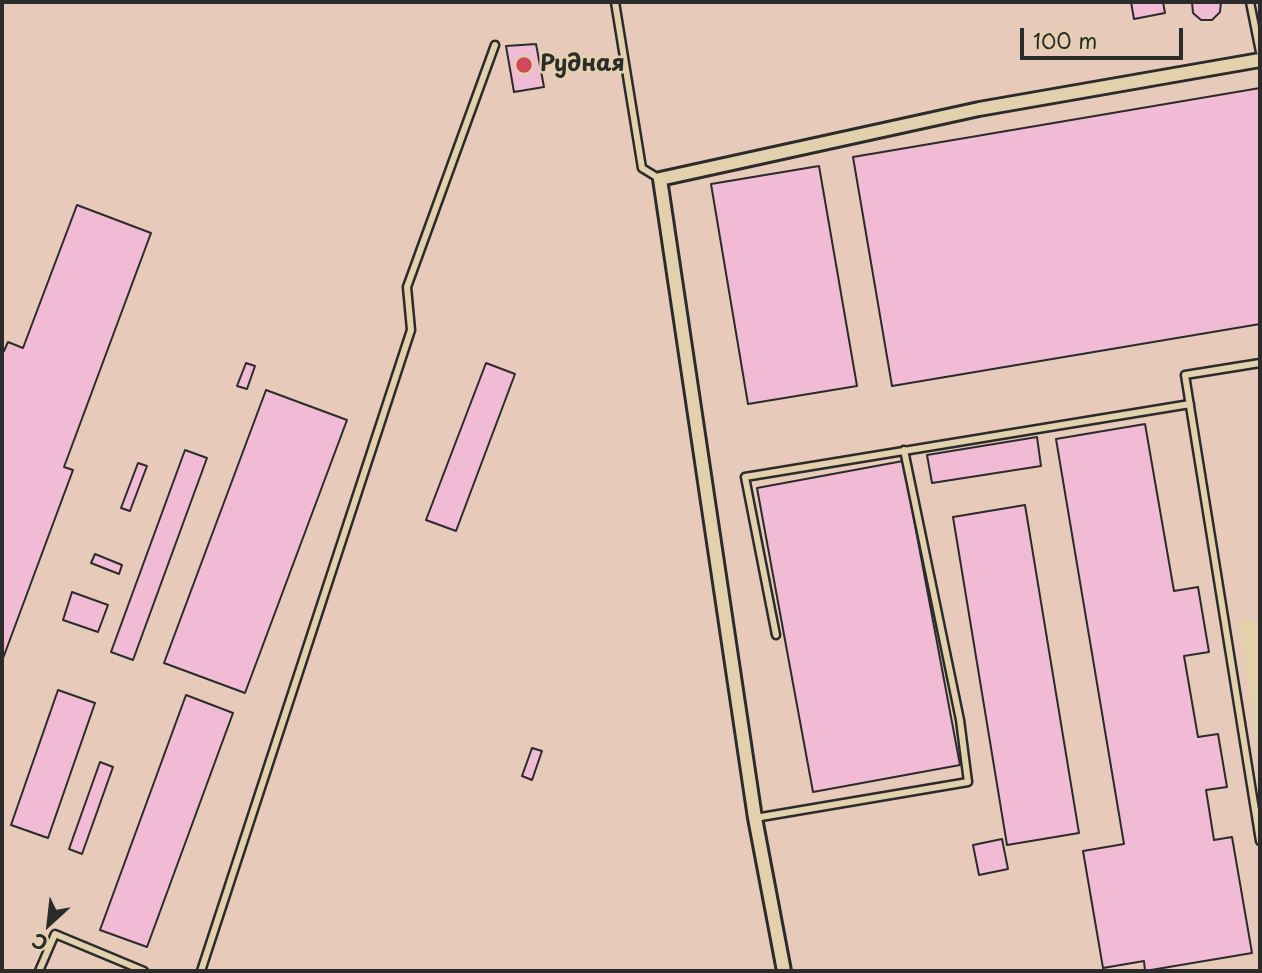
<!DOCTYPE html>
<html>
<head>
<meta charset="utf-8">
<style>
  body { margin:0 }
  #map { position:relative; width:1262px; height:973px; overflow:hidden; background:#e3d1ae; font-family:"Playpen Sans",sans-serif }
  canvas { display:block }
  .frame { position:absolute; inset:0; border:4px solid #2b2b2b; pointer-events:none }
  .north { position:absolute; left:14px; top:889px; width:70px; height:70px; -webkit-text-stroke:5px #e3d1ae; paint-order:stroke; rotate:207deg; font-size:19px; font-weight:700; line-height:28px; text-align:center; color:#2b2b2b }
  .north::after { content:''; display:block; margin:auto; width:24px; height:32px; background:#2b2b2b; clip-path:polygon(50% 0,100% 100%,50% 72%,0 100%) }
  .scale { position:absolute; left:1020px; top:28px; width:163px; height:32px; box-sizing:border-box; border:4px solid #2b2b2b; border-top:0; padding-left:9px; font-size:21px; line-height:24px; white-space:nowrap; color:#2b2b2b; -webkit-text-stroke:5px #e3d1ae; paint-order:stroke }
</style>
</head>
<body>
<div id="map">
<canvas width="1262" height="973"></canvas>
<div class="frame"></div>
<div class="north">С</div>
<div class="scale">100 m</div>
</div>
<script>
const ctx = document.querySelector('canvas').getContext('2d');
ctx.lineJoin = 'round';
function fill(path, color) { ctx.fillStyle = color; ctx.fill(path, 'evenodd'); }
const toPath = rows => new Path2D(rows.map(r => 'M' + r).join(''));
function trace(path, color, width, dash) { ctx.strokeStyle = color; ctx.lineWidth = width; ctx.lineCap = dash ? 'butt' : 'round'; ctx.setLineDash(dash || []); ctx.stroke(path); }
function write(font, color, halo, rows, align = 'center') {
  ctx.font = font + ' "Playpen Sans",sans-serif'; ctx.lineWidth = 5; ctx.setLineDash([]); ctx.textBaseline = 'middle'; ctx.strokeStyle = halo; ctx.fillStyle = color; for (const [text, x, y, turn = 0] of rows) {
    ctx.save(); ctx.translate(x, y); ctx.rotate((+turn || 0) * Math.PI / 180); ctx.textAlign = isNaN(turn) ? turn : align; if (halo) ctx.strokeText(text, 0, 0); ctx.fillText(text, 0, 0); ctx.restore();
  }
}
const built = toPath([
  [2,2,1260,2,1260,618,1237,622,1260,762,1260,971,2,971]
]);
const building = toPath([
  [1131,2,1163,2,1165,13,1134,19,1131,2],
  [1192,2,1221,2,1220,12,1212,20,1201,20,1193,13,1192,2],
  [536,44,544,87,514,92,506,46,536,44],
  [1260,88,1260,324,892,386,853,157,1260,88],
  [819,166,857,386,748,404,711,184,819,166],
  [77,205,151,233,64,467,73,470,2,661,2,350,4,351,8,342,23,348,77,205],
  [246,363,255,366,247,389,237,386,246,363],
  [486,363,515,374,456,531,426,520,486,363],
  [266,390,347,420,245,693,164,663,266,390],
  [1145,424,1174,591,1198,587,1209,652,1184,656,1198,737,1218,734,1227,787,1206,790,1214,840,1232,837,1252,953,1145,971,1144,961,1103,968,1083,851,1124,844,1056,439,1145,424],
  [1037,437,1041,466,932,483,927,455,1037,437],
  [185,450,207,458,133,660,111,652,185,450],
  [903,461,960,765,813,792,757,488,903,461],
  [138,463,147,466,130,511,121,508,138,463],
  [1025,505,1079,833,1007,845,953,517,1025,505],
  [95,554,122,565,119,574,91,563,95,554],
  [72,592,108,605,98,632,63,620,72,592],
  [58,690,95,703,48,838,11,825,58,690],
  [186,695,233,713,147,947,100,930,186,695],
  [532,748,542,751,532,780,522,776,532,748],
  [100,762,113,767,82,854,69,849,100,762],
  [1002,839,1008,869,979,875,973,845,1002,839]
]);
const service = toPath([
  [615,2,642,168,660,179],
  [1250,2,1260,52],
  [1260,363,1185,375,1260,841],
  [776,635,745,477,1190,404],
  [755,818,968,782,960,720,904,450],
  [39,971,55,934,144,971],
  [201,971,411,330,407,287,495,45]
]);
const minor = toPath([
  [784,971,755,818,660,179,979,109,1260,60]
]);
const markers = [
  [524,65,9,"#d1495b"]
];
const poiNames = [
  ["Рудная",540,65]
];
fill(built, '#e7caba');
fill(building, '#f1bbd5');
trace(building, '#2b2b2b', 2);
trace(service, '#2b2b2b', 11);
trace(minor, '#2b2b2b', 18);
trace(service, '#e3d1ae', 6);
trace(minor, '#e3d1ae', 12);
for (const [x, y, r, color] of markers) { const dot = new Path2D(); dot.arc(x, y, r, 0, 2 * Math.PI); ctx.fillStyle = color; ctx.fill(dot); trace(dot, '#e3d1ae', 2.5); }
write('bold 23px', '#2b2b2b', '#e3d1ae', poiNames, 'left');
</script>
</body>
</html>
